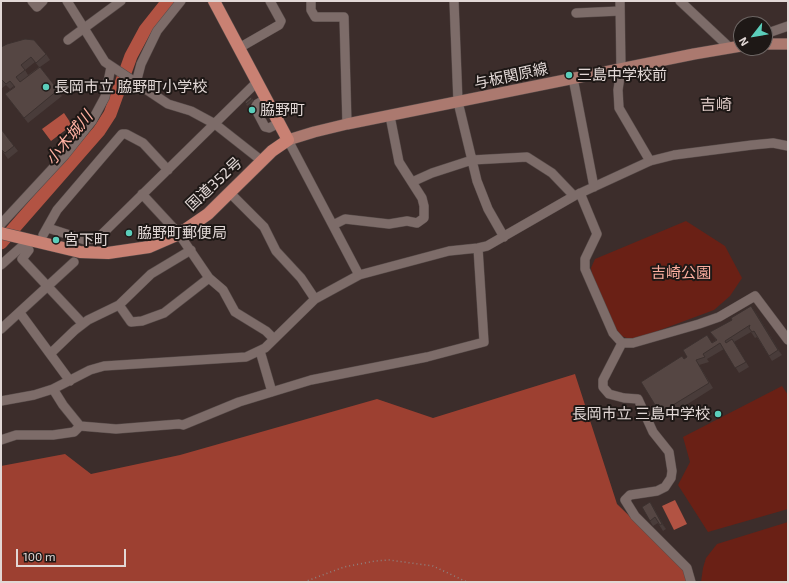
<!DOCTYPE html>
<html>
<head>
<meta charset="utf-8">
<style>
  body { margin:0 }
  #map { position:relative; width:789px; height:583px; overflow:hidden; background:#3c2d2b; font-family:"Exo 2",sans-serif }
  canvas { display:block }
  .frame { position:absolute; inset:0; border:2px solid #e2d8d6; pointer-events:none }
  .north { position:absolute; left:733px; top:16px; width:40px; height:40px; box-sizing:border-box; background:#1e1816; border:1px solid #6c6563; border-radius:50%; rotate:239deg; font-size:11px; font-weight:700; line-height:16px; text-align:center; color:#e2d8d6 }
  .north::after { content:''; display:block; margin:auto; width:14px; height:18px; background:#5bcebb; clip-path:polygon(50% 0,100% 100%,50% 72%,0 100%) }
  .scale { position:absolute; left:16px; top:549px; width:110px; height:18px; box-sizing:border-box; border:2px solid #e2d8d6; border-top:0; padding-left:5px; font-size:12px; line-height:14px; white-space:nowrap; color:#e2d8d6; -webkit-text-stroke:3px #1e1816; paint-order:stroke }
</style>
</head>
<body>
<div id="map">
<canvas width="789" height="583"></canvas>
<div class="frame"></div>
<div class="north">N</div>
<div class="scale">100 m</div>
</div>
<script>
const ctx = document.querySelector('canvas').getContext('2d');
ctx.lineJoin = 'round';
function fill(path, color) { ctx.fillStyle = color; ctx.fill(path, 'evenodd'); }
const toPath = rows => new Path2D(rows.map(r => 'M' + r).join(''));
function trace(path, color, width, dash) { ctx.strokeStyle = color; ctx.lineWidth = width; ctx.lineCap = dash ? 'butt' : 'round'; ctx.setLineDash(dash || []); ctx.stroke(path); }
function write(font, color, halo, rows, align = 'center') {
  ctx.font = font + ' "Exo 2","Noto Sans JP",sans-serif'; ctx.lineWidth = 4; ctx.setLineDash([]); ctx.textBaseline = 'middle'; ctx.strokeStyle = halo; ctx.fillStyle = color; for (const [text, x, y, turn = 0] of rows) {
    ctx.save(); ctx.translate(x, y); ctx.rotate((+turn || 0) * Math.PI / 180); ctx.textAlign = isNaN(turn) ? turn : align; if (halo) ctx.strokeText(text, 0, 0); ctx.fillText(text, 0, 0); ctx.restore();
  }
}
const green = toPath([
  [686,221,725,246,742,278,730,296,714,310,633,340,621,336,616,331,593,280,591,268,595,259],
  [782,386,788,395,788,509,708,532,678,485,690,462,683,437],
  [788,522,788,582,701,582,703,568,706,558,717,544]
]);
const forest = toPath([
  [575,374,617,504,686,571,688,582,1,582,1,466,65,454,91,474,180,455,377,399,433,418]
]);
const water = toPath([
  [64,113,72,125,51,141,42,129],
  [675,500,687,524,674,530,662,506]
]);
const river = toPath([
  [1,243,99,131,110,114,131,56,145,30,168,1]
]);
const path = toPath([
  [304,582,344,567,375,561,389,560,433,566,467,582]
]);
const minor = toPath([
  [32,1,37,7,43,1],
  [67,1,105,62,168,104,191,111,215,124,262,161],
  [311,1,311,10,315,17,344,17,347,124],
  [454,1,458,102,477,181,488,209,504,237],
  [620,1,621,69,618,90,619,108,650,161],
  [680,1,729,47],
  [576,13,620,11],
  [765,34,788,26],
  [68,40,121,1],
  [239,48,279,25,281,21,270,1],
  [573,78,594,187],
  [136,83,141,64,157,31,181,1],
  [266,99,257,104,255,108,265,127,269,128,279,123],
  [288,140,359,275],
  [412,182,432,173,472,160,527,157,552,173,574,196],
  [230,193,264,227,276,251,301,278,315,299],
  [580,193,597,234,585,259,585,269,613,333,622,343,633,343,699,324,719,317,755,296,788,340],
  [1,224,65,155,92,121,105,97,111,67],
  [333,225,345,219,389,224,407,221,417,223,424,218,424,206,422,198,399,162,390,116],
  [48,228,85,240,98,238,257,82],
  [43,235,57,210,122,134,126,134,143,143,168,170],
  [29,250,22,259,82,323],
  [1,265,29,240],
  [209,278,223,290,235,312,266,331,274,339],
  [119,305,151,274,191,250],
  [20,313,70,381],
  [1,329,74,262],
  [622,343,603,380,603,387,609,394,624,398,638,399,653,432,669,452,672,471,671,478,665,487,657,491,630,495,625,500,635,516,687,568,691,582],
  [260,351,272,392],
  [50,354,75,330,88,320,119,305,131,322,142,321,164,313,209,278,179,234,142,194],
  [53,389,63,405,80,426,116,429,179,424,183,425,239,402,311,380,427,357,484,342,478,248],
  [1,401,34,395,53,389,90,370,104,366,246,357,265,348,315,299,359,275,449,251,478,248,487,246,574,196,650,161,674,155,752,145,773,143,788,146],
  [1,440,16,435,53,435,74,432,80,426]
]);
const major = toPath([
  [765,44,788,44],
  [288,140,314,132,347,124,694,54,741,46]
]);
const highway = toPath([
  [1,233,80,252,108,253,149,247,179,234,208,214,272,151,288,140,214,1]
]);
const wall = toPath([
  [1,47,46,54,50,60,40,67,62,96,28,123,5,94,14,87,14,86,10,89,6,85,1,89],
  [35,62,39,67,28,75,25,70],
  [251,97,254,101,247,106,245,102],
  [1,129,18,151,8,159,1,149],
  [755,311,782,355,772,361,757,337,755,338,751,332,734,342,749,367,739,373,724,349,707,359,709,362,699,365,713,388,664,419,660,413,684,359,716,340,710,332],
  [650,502,654,508,666,529,663,531,658,523,653,526,650,521]
]);
const shadedWall = toPath([
  [751,306,755,311,782,355,778,350],
  [650,502,654,508,666,529,662,524]
]);
const building = toPath([
  [25,39,34,40,46,54,36,63,31,57,21,65,25,70,16,77,20,82,40,67,58,90,24,118,5,94,15,87,10,81,6,84,2,80,1,81,1,47,7,44,25,39],
  [251,97,252,99,246,104,245,102,251,97],
  [1,129,14,146,5,153,1,149,1,129],
  [751,306,778,350,769,356,754,331,752,332,749,328,750,325,725,341,726,343,732,339,746,362,735,368,720,343,703,354,705,357,696,360,709,383,660,413,641,382,682,356,684,359,687,357,683,350,707,335,712,343,717,340,710,332,732,320,731,318,751,306],
  [650,502,662,524,660,525,655,517,650,521,642,507,650,502]
]);
const markers = [
  [569,75,4,"#5bcebb"],
  [46,87,4,"#5bcebb"],
  [252,110,4,"#5bcebb"],
  [129,233,4,"#5bcebb"],
  [56,240,4,"#5bcebb"],
  [718,414,4,"#5bcebb"]
];
const poiNames = [
  ["三島中学校前",577,75],
  ["長岡市立 脇野町小学校",54,87],
  ["脇野町",260,110],
  ["脇野町郵便局",137,233],
  ["宮下町",64,240],
  ["長岡市立 三島中学校",710,414,"right"]
];
const streetNames = [
  ["与板関原線",511,76,-12],
  ["国道352号",214,184,-43]
];
const parkNames = [
  ["吉崎公園",681,273]
];
const neighbourhoodNames = [
  ["吉崎",716,105]
];
const waterNames = [
  ["小木城川",69,138,-51]
];
fill(green, '#6a2015');
fill(forest, '#9d4031');
fill(water, '#b25343');
trace(river, '#b25343', 13);
trace(minor, '#584c4a', 10);
trace(major, '#584c4a', 12);
trace(highway, '#584c4a', 13);
trace(path, '#8f8280', 1.5, [1, 3]);
trace(minor, '#7d6c69', 9);
trace(major, '#ab796f', 11);
trace(highway, '#c98173', 12);
fill(wall, '#493c3a');
fill(shadedWall, '#3c312f');
fill(building, '#554643');
trace(building, '#3c312f', 1);
for (const [x, y, r, color] of markers) { const dot = new Path2D(); dot.arc(x, y, r, 0, 2 * Math.PI); ctx.fillStyle = color; ctx.fill(dot); trace(dot, '#1e1816', 1.5); }
write('15px', '#e2d8d6', '#1e1816', poiNames, 'left');
write('15px', '#e2d8d6', '#1e1816', streetNames);
write('15px', '#fbae9f', '#1e1816', parkNames);
write('16px', '#dac7c3', '#1e1816', neighbourhoodNames);
write('italic 16px', '#ffb1a2', '#1e1816', waterNames);
</script>
</body>
</html>
